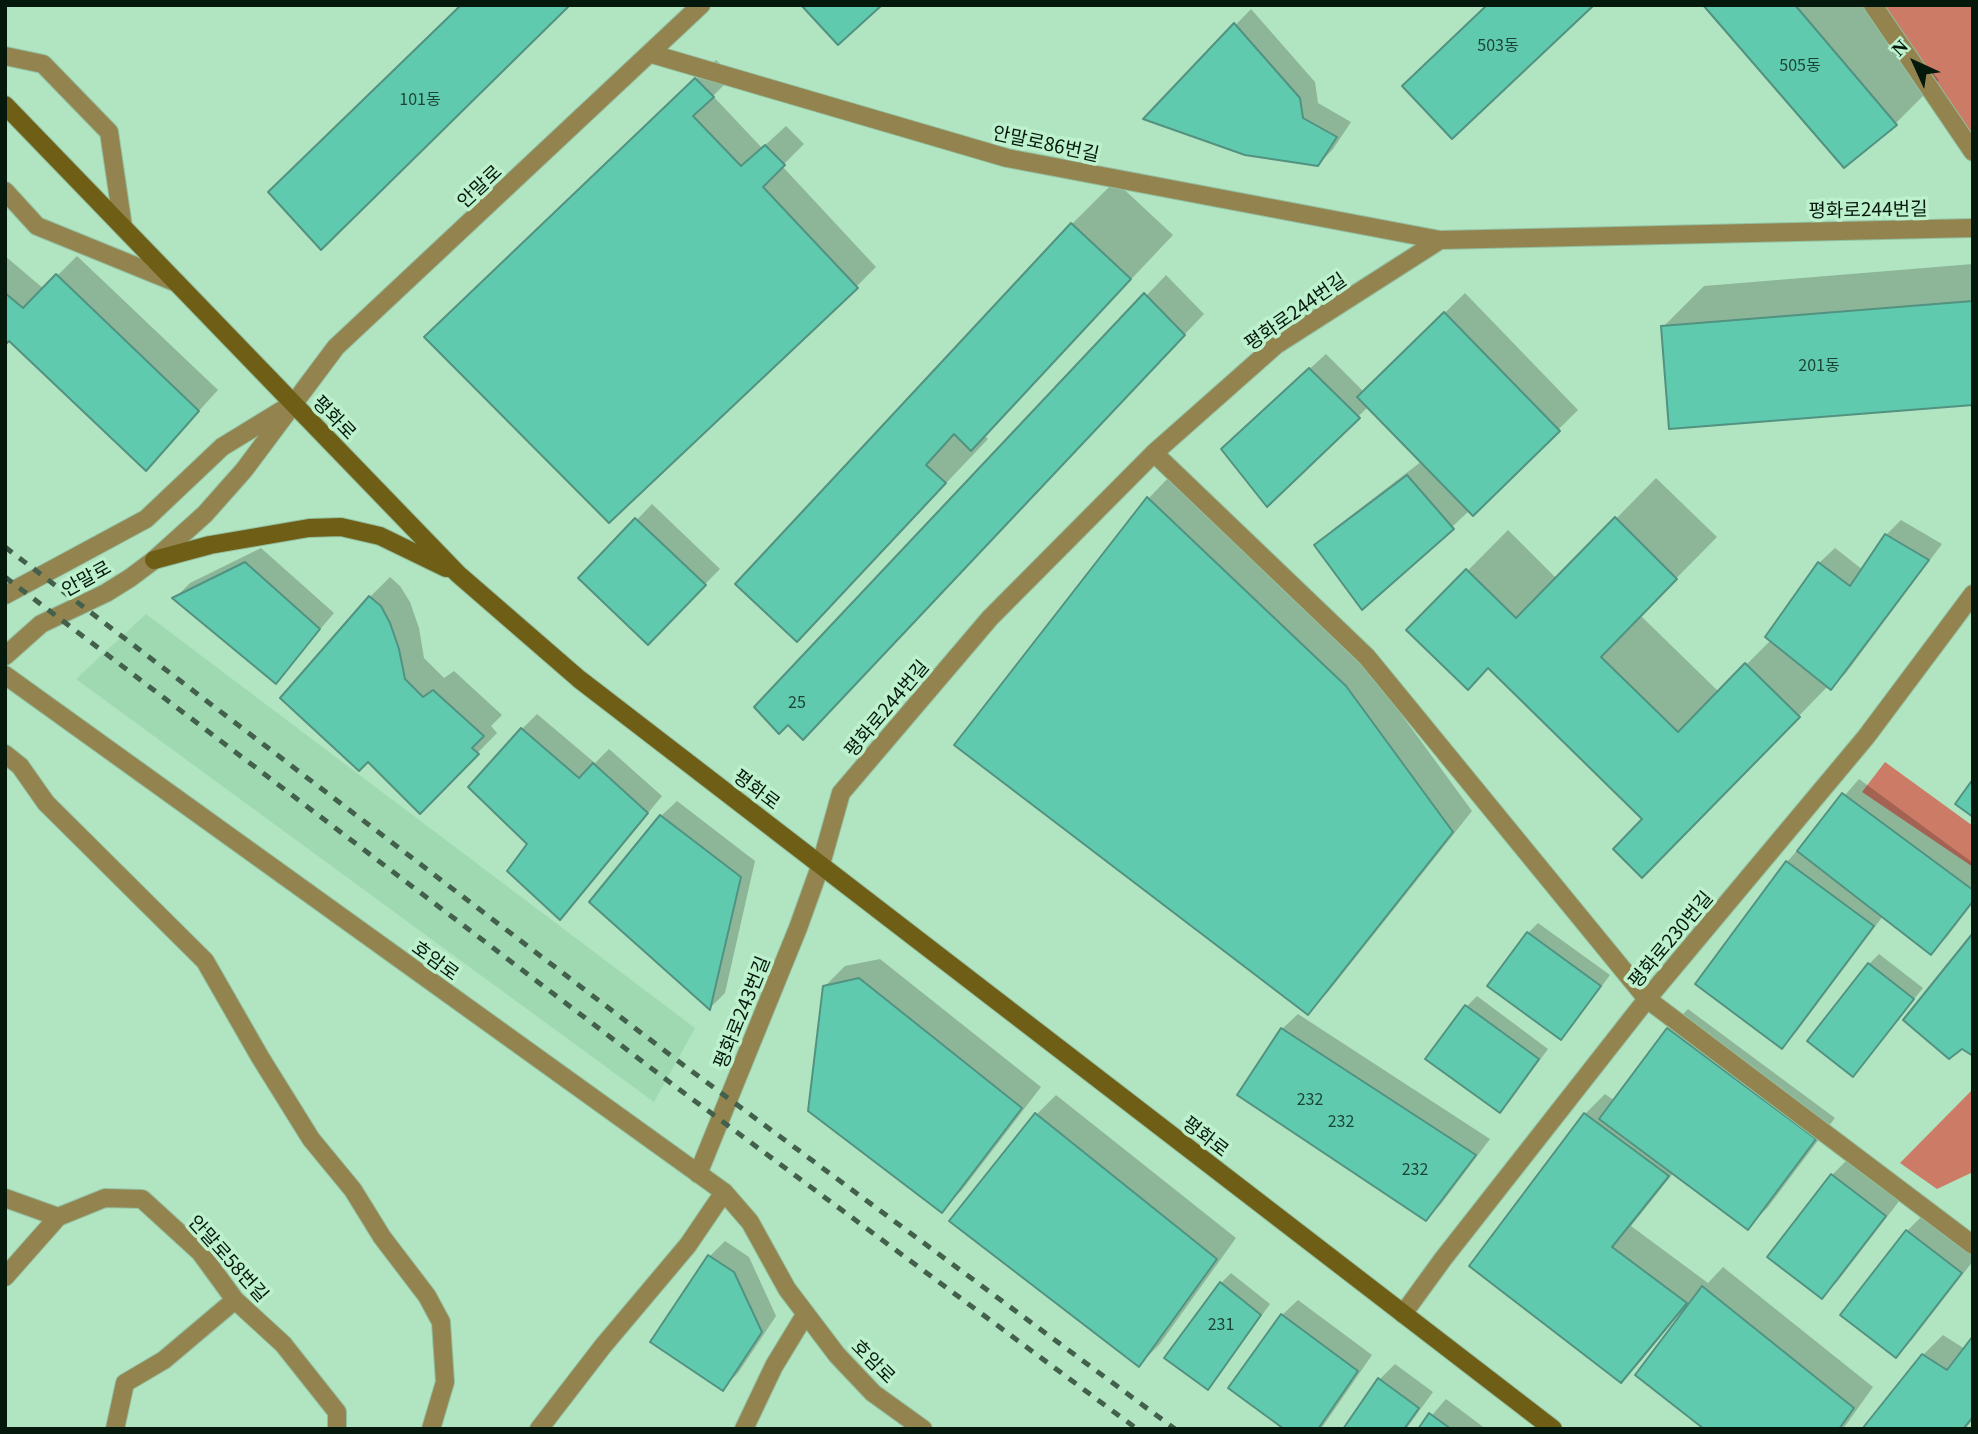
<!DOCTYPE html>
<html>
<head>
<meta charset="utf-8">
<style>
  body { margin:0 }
  #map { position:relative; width:1978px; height:1434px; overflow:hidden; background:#b1e4c0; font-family:Georgia,serif }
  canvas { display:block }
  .frame { position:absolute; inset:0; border:7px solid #05180c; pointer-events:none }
  .north { position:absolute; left:1880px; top:28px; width:70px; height:70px; -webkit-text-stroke:5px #bdf1cd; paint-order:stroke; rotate:315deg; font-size:19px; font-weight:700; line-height:28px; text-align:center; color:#05180c }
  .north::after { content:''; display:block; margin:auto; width:24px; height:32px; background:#05180c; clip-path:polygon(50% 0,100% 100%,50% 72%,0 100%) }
</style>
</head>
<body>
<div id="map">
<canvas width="1978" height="1434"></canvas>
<div class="frame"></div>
<div class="north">N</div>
</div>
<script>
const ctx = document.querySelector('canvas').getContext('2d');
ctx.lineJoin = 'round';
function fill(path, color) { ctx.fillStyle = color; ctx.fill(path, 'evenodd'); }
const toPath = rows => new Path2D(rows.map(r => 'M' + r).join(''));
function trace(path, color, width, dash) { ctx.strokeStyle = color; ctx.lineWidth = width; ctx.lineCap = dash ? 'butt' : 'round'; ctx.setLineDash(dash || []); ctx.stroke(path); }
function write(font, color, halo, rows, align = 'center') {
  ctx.font = font + ' Georgia,"Noto Sans KR",serif'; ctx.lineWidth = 7; ctx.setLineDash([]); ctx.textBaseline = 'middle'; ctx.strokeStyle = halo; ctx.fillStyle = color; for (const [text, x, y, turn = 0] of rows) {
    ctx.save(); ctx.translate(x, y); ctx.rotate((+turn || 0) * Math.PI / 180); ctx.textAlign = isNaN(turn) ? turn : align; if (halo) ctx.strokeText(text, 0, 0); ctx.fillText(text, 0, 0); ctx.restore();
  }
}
const built = toPath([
  [146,614,695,1028,654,1102,76,679]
]);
const forest = toPath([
  [1871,5,1973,5,1973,136],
  [1885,762,1973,826,1973,867,1862,792],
  [1973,1089,1973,1172,1937,1189,1900,1163]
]);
const shadow = toPath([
  [1706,5,1875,5,1939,80,1896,123,1844,166],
  [1251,9,1315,82,1318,103,1351,122,1333,149,1318,165,1146,118],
  [716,60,733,76,713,96,762,148,786,126,804,144,782,166,876,267,856,287,446,317],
  [1115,181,1173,235,984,435,988,439,797,640,737,584,1072,224],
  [5,256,44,289,77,256,218,390,146,469,9,339,5,343],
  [1973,264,1973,403,1663,327,1704,286],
  [1166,275,1204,314,823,717,756,707],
  [1465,293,1578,410,1473,514,1470,510,1452,527,1317,545,1332,530,1422,461,1369,406,1267,505,1238,434,1326,354,1364,392],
  [1168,478,1366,666,1472,811,1328,992,1308,1012,956,744,1149,498],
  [1656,478,1717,537,1640,615,1719,692,1771,640,1819,563,1835,548,1863,570,1886,535,1901,520,1942,544,1846,673,1831,688,1828,686,1683,835,1645,819,1489,666,1409,630,1508,530,1557,579],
  [652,504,720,569,648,642,581,578],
  [261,548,334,613,276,681,175,598,190,583],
  [390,577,400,586,410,602,419,628,424,658,444,678,454,671,502,715,491,726,497,733,420,812,370,597],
  [537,714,595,763,609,749,662,796,575,902,560,917,530,843,522,729],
  [1859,779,1973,863,1973,903,1946,938,1931,953,1883,916,1797,1031,1782,1047,1787,862],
  [677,801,755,861,725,993,710,1008,591,902,661,816],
  [1538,923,1610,975,1571,1028,1561,1038,1490,985,1528,933],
  [1879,954,1923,988,1853,1075,1869,964],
  [880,959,1041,1087,962,1190,942,1210,824,987,845,966],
  [1477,996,1548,1049,1510,1101,1500,1111,1428,1059,1467,1006],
  [1688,1009,1835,1118,1768,1207,1748,1227,1674,1172,1631,1226,1708,1283,1723,1267,1873,1387,1843,1429,1707,1429,1683,1315,1680,1313,1641,1361,1621,1381,1585,1114,1605,1094,1615,1101,1668,1029],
  [1298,1014,1490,1139,1441,1204,1426,1219,1282,1029],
  [1056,1095,1236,1238,1159,1345,1139,1365,1036,1115],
  [1847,1160,1900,1200,1837,1282,1822,1297,1832,1175],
  [1922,1216,1973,1255,1973,1261,1911,1341,1896,1356,1907,1231],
  [725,1241,749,1257,776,1316,738,1373,723,1388,653,1341,710,1256],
  [1231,1273,1270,1304,1218,1377,1208,1387,1221,1283],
  [1298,1300,1372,1355,1321,1429,1287,1429,1282,1315],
  [1943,1335,1965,1349,1973,1338,1973,1419,1965,1429,1864,1429,1923,1355],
  [1395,1364,1433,1392,1406,1429,1345,1429,1380,1379],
  [1446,1399,1486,1429,1420,1429]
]);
const building = toPath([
  [461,5,570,5,321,250,268,192,461,5],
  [801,5,882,5,838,45,801,5],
  [1487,5,1594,5,1452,139,1402,86,1487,5],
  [1703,5,1795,5,1897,125,1844,168,1703,5],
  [1234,23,1300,98,1303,118,1337,137,1318,166,1245,155,1143,119,1234,23],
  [695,78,714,97,693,116,741,166,765,145,785,165,763,187,858,288,609,523,424,337,695,78],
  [1071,223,1131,279,971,451,954,434,926,465,946,483,797,642,735,584,1071,223],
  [56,274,199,411,146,471,9,341,5,345,5,293,23,308,56,274],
  [1144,293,1185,335,803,740,788,725,779,734,754,707,1144,293],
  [1973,301,1973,405,1669,429,1661,326,1973,301],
  [1444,312,1560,431,1473,516,1357,397,1444,312],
  [1309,368,1360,418,1267,507,1221,449,1309,368],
  [1407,475,1454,529,1362,610,1314,545,1407,475],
  [1147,497,1346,686,1453,832,1308,1015,954,745,1147,497],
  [1615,517,1677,579,1601,657,1678,732,1745,663,1800,717,1642,878,1613,849,1642,819,1488,668,1468,690,1406,630,1466,569,1516,618,1615,517],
  [635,518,706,585,648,645,578,578,635,518],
  [1885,534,1929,560,1831,690,1765,637,1818,562,1850,586,1885,534],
  [245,562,320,629,276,684,172,598,245,562],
  [369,596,381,606,390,623,399,649,405,679,423,697,433,690,484,736,472,748,479,754,420,814,368,762,359,771,280,698,369,596],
  [521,728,579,778,593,763,648,813,560,920,507,871,527,844,468,787,521,728],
  [1973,779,1973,817,1955,804,1973,779],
  [1842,793,1973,890,1973,901,1931,955,1797,851,1842,793],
  [660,815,741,877,710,1010,589,902,660,815],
  [1786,861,1874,926,1782,1049,1695,984,1786,861],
  [1527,932,1601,986,1561,1040,1487,986,1527,932],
  [1973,933,1973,1056,1962,1049,1949,1059,1903,1020,1973,933],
  [1868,963,1914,999,1853,1077,1807,1041,1868,963],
  [859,978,1022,1108,942,1213,808,1111,823,986,859,978],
  [1465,1005,1539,1059,1500,1113,1425,1059,1465,1005],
  [1281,1028,1476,1155,1426,1221,1237,1095,1281,1028],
  [1667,1028,1816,1139,1748,1230,1599,1119,1667,1028],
  [1035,1113,1217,1259,1139,1367,949,1221,1035,1113],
  [1584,1113,1669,1176,1612,1247,1687,1303,1621,1383,1469,1266,1584,1113],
  [1831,1174,1886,1216,1822,1299,1767,1257,1831,1174],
  [1906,1230,1962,1273,1896,1358,1840,1315,1906,1230],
  [708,1255,734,1272,762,1332,723,1391,650,1342,708,1255],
  [1220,1282,1261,1315,1208,1390,1164,1358,1220,1282],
  [1702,1286,1854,1408,1839,1429,1704,1429,1635,1375,1702,1286],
  [1281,1314,1358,1371,1318,1429,1284,1429,1228,1388,1281,1314],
  [1973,1336,1973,1417,1963,1429,1862,1429,1922,1354,1947,1370,1973,1336],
  [1378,1378,1419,1408,1404,1429,1343,1429,1378,1378],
  [1429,1413,1451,1429,1418,1429,1429,1413]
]);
const service = toPath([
  [5,56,43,64,109,132,123,227],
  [5,191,37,226,177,283]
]);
const minor = toPath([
  [1873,5,1973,152],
  [652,54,1007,158,1440,240],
  [1154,453,1367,657,1647,999,1973,1245],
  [5,595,146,519,222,447,284,409],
  [5,656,41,624,106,593,130,578,154,560,205,514,244,470,336,347,701,5],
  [5,675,724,1192,750,1222,787,1289,837,1355,873,1393,923,1429],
  [5,754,20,766,46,803,205,961,260,1057,311,1139,353,1190,382,1237,427,1296,441,1322,445,1382,431,1429],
  [698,1174,798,928,821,864,841,793,990,618,1154,453,1276,345,1440,240,1973,228],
  [5,1198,58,1217,105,1198,142,1199,200,1252,235,1300,283,1344,337,1412,337,1429],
  [5,1277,58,1217],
  [1403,1314,1443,1259,1647,999,1866,737,1973,594],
  [115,1429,125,1383,164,1360,235,1300],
  [539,1429,603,1346,688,1245,724,1192],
  [744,1429,774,1366,805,1315]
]);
const secondary = toPath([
  [5,105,458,574,579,679,1553,1429],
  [154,560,210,545,309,528,341,527,380,536,446,568]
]);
const rail = toPath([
  [5,547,682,1064,1175,1429],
  [5,577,680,1090,1137,1429]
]);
const numberNames = [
  ["503동",1498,45],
  ["505동",1800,65],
  ["101동",420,99],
  ["201동",1819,365],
  ["25",797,702],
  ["232",1310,1099],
  ["232",1341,1121],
  ["232",1415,1169],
  ["231",1221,1324]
];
const streetNames = [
  ["안말로86번길",1046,143,12],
  ["안말로",479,186,-43],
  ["평화로244번길",1868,209,-1],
  ["평화로244번길",1295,311,-35],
  ["평화로",335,417,46],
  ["안말로",86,578,-29],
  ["평화로244번길",886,708,-50],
  ["평화로",757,789,37],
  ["평화로230번길",1670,939,-50],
  ["호암로",436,960,36],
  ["평화로243번길",741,1012,-68],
  ["평화로",1206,1136,38],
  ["안말로58번길",229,1258,48],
  ["호암로",874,1361,45]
];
fill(built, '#9fd9b2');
fill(forest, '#cc7b67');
fill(shadow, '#0003');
fill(building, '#60caaf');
trace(building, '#519280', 2);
trace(service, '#92bfa0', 20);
trace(minor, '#92bfa0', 20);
trace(secondary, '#92bfa0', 20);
trace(service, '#93844f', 18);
trace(minor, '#93844f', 18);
trace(secondary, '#6f5e15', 18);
trace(rail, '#42604b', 5, [9, 9]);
write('16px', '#1c4435', null, numberNames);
write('19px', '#05180c', '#bdf1cd', streetNames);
</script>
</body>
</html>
